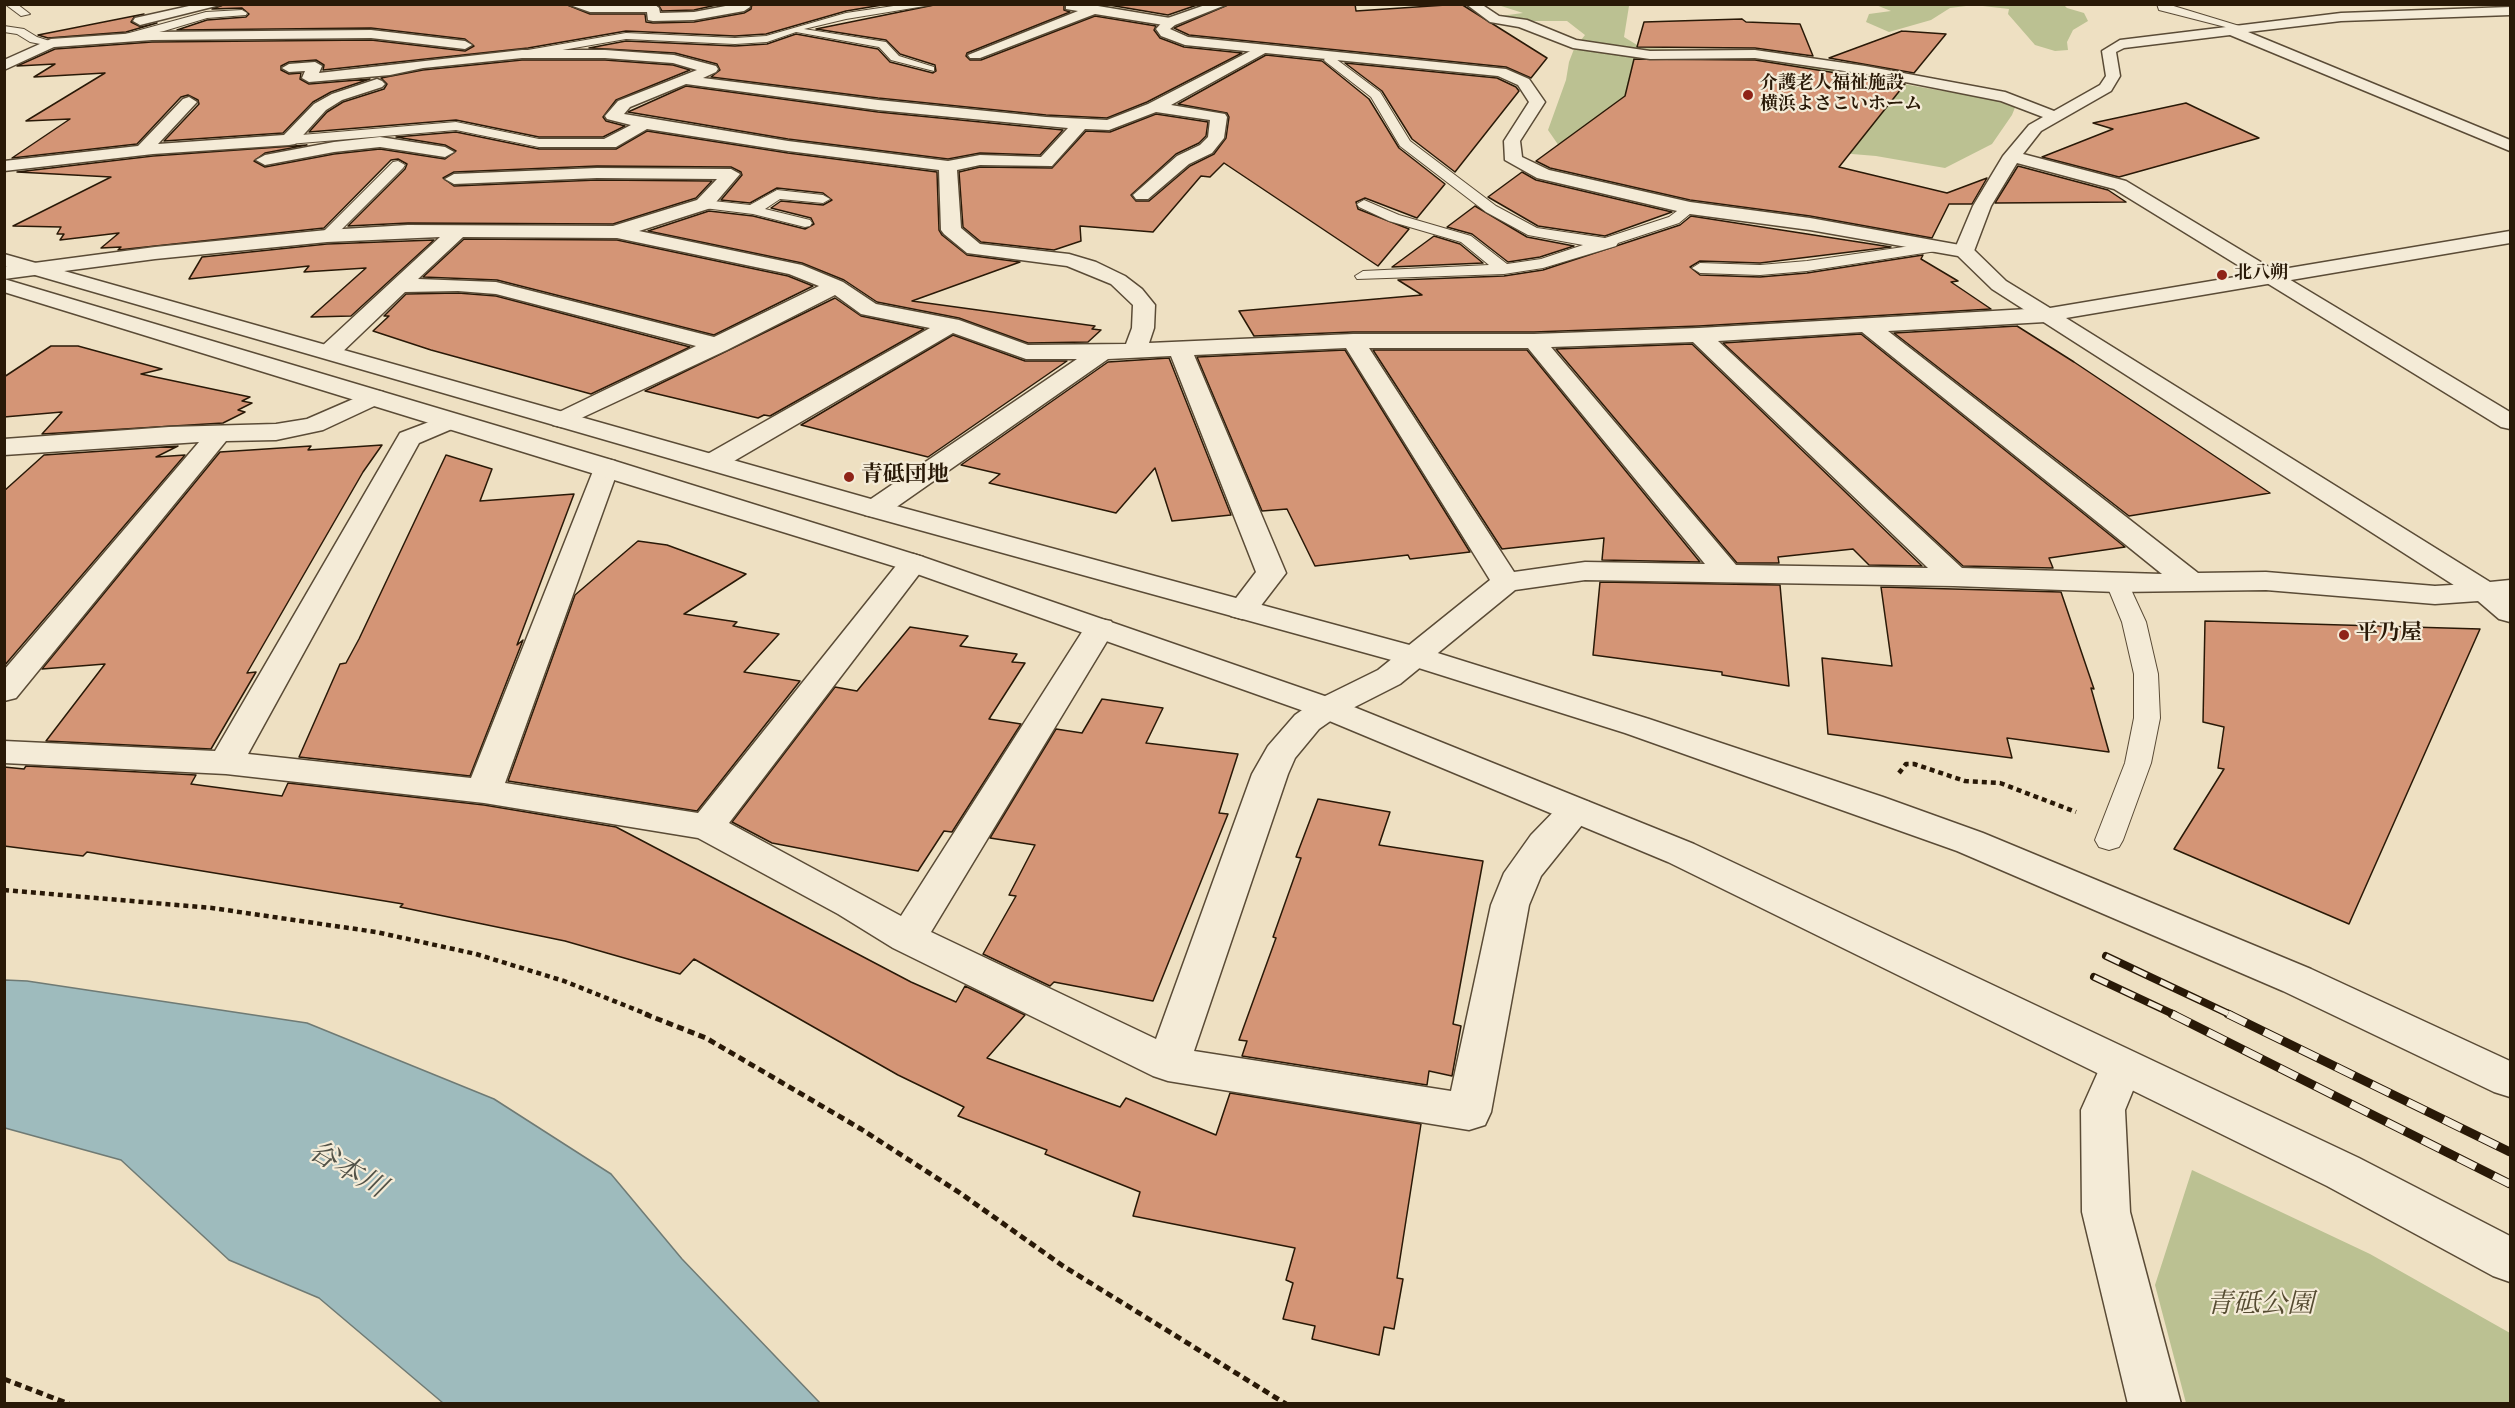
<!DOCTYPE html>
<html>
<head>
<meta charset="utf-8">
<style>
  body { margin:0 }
  #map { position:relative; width:2515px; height:1408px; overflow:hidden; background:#eee0c2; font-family:Vollkorn,serif }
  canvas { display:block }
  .frame { position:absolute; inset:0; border:6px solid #291907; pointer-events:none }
</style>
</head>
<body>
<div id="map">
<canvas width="2515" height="1408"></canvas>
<div class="frame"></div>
</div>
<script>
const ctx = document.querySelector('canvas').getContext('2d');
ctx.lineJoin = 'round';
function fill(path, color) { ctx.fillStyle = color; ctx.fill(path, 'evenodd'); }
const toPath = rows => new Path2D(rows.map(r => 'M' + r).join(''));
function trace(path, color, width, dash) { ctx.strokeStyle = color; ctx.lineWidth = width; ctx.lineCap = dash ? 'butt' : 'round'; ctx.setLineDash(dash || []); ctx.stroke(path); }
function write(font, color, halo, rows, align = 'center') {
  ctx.font = font + ' Vollkorn,"Noto Serif JP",serif'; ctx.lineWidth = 4.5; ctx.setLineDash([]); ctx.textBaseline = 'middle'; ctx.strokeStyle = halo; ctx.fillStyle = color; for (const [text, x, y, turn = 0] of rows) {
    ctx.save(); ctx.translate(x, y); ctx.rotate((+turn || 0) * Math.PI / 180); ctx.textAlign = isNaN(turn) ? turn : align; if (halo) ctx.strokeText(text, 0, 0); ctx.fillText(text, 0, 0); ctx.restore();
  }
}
const green = toPath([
  [1498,5,1637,5,1629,6,1624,37,1642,48,1754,51,1785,49,1869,78,1943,91,1980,94,2016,105,2012,115,1992,144,1945,168,1876,156,1840,153,1559,146,1548,130,1566,80,1569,62,1574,49,1585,35,1567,21,1397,21,1485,18,1523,13],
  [1876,5,2064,5,2067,8,2084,13,2088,21,2073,30,2067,42,2068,50,2055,51,2035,45,2008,14,2009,9,1974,5,1950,8,1931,20,1889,32,1866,22,1869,14,1891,11],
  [2192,1170,2370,1254,2510,1333,2510,1403,2186,1403,2155,1285]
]);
const water = toPath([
  [5,980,27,981,307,1023,494,1099,611,1174,682,1259,820,1403,443,1403,319,1298,229,1260,121,1160,5,1128,5,980]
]);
const building = toPath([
  [226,4,565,4,590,14,645,14,646,22,653,23,694,22,744,13,751,9,752,4,888,4,846,11,766,34,735,36,626,31,528,48,323,70,324,65,316,60,289,62,281,66,281,70,289,74,301,73,300,79,309,84,370,79,331,92,313,102,283,133,164,141,199,104,198,100,188,95,181,97,137,144,12,158,70,119,26,121,105,73,34,77,55,64,17,66,55,49,152,42,371,40,465,51,474,46,465,39,371,28,177,30,207,20,246,17,249,14,242,8,212,9,226,4],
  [658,4,721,4,694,10,662,11,658,4],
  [939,4,1064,4,1064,10,1070,12,967,53,966,56,970,60,981,60,1095,16,1156,26,1154,30,1160,38,1184,47,1242,53,1147,102,1107,118,1046,115,878,98,711,77,720,70,717,64,675,53,589,48,626,41,735,46,767,44,796,34,878,49,890,62,933,73,936,71,935,65,900,54,886,40,816,29,939,4],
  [1103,4,1200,4,1168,15,1103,4],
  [1230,4,1355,4,1356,11,1461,4,1547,58,1531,78,1506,67,1189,35,1174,28,1230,4],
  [144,14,135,16,131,22,141,27,157,23,126,32,48,38,38,35,144,14],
  [1742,19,1746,22,1800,24,1813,56,1755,48,1637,47,1644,22,1742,19],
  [1902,31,1946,34,1914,73,1829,58,1902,31],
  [1266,55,1322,61,1369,99,1399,148,1445,184,1417,218,1365,198,1356,202,1358,209,1409,229,1378,266,1224,163,1210,177,1201,176,1153,232,1080,226,1081,241,1054,250,981,242,963,227,959,172,980,167,1052,168,1086,131,1110,132,1156,114,1208,122,1206,136,1199,143,1176,154,1131,195,1136,201,1149,201,1190,166,1214,154,1226,138,1229,117,1227,113,1178,104,1266,55],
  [1634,59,1755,60,1905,84,1839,167,1947,193,1987,178,1972,204,1949,204,1932,238,1810,216,1690,200,1550,168,1536,161,1625,96,1634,59],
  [522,60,605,60,673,65,690,70,616,100,603,117,606,121,625,126,603,137,539,137,456,120,309,132,327,112,343,102,384,89,387,84,381,78,423,70,522,60],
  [1345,63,1497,78,1516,87,1519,91,1455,172,1412,139,1382,91,1345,63],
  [686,86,878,112,1063,130,1040,155,980,153,948,159,788,139,628,112,686,86],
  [2186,103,2259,138,2119,177,2042,157,2113,129,2093,123,2186,103],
  [647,131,788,153,937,172,939,230,942,235,967,255,1020,262,912,301,1095,326,1092,329,1101,330,1088,342,1028,343,959,318,877,302,844,280,802,263,648,231,709,211,753,216,805,229,814,224,811,218,771,208,781,201,823,205,832,200,823,193,777,188,750,203,721,200,742,175,741,172,731,167,597,166,454,172,443,178,454,186,597,180,712,181,696,198,613,224,408,223,348,226,405,169,407,164,398,159,391,160,324,228,118,250,121,247,101,248,119,233,60,240,64,234,57,234,61,227,13,226,111,177,17,172,153,156,307,145,265,153,254,161,265,167,334,154,380,149,445,159,456,151,445,145,396,137,456,132,539,149,616,149,647,131],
  [2018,166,2108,190,2126,202,1995,203,2018,166],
  [1522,172,1536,180,1672,212,1605,236,1538,226,1488,197,1522,172],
  [1475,206,1527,237,1574,246,1540,257,1508,262,1472,234,1447,227,1475,206],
  [1691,216,1891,247,1760,263,1700,261,1690,267,1700,275,1760,277,1807,273,1923,255,1921,259,1958,281,1951,282,1991,309,1699,326,1534,332,1353,332,1254,336,1239,311,1422,295,1398,280,1504,276,1543,270,1680,225,1691,216],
  [1434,236,1460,244,1483,263,1392,267,1434,236],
  [464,239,617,240,788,276,813,286,714,335,497,280,423,277,464,239],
  [434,240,351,316,311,317,366,268,304,272,309,266,189,279,202,257,327,244,434,240],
  [458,293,496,296,690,347,591,394,431,350,373,331,389,316,384,316,406,294,458,293],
  [835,298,861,316,924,329,770,416,764,415,758,418,645,391,835,298],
  [2017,326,2074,362,2270,493,2129,516,1894,333,2017,326],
  [1861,334,2125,547,2049,558,2053,568,1963,566,1723,343,1861,334],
  [953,335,1025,361,1067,361,928,457,801,425,953,335],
  [1692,344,1922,566,1869,565,1853,549,1778,557,1779,563,1737,563,1556,349,1692,344],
  [51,346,78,346,162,369,141,374,250,397,242,401,252,403,238,410,245,412,223,423,42,434,62,412,4,417,4,377,51,346],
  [1345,350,1470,552,1410,559,1408,555,1315,566,1287,509,1262,511,1197,357,1345,350],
  [1373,350,1527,350,1700,562,1602,560,1604,538,1502,549,1373,350],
  [1169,358,1231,515,1172,521,1155,468,1116,513,989,483,1000,474,961,465,1108,362,1169,358],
  [382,445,363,472,247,673,256,672,211,749,46,741,105,664,42,669,220,452,311,446,308,450,382,445],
  [178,446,156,457,185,455,4,666,4,491,44,455,178,446],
  [446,455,492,469,480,501,574,494,517,645,523,640,470,776,299,757,340,664,346,663,359,639,446,455],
  [638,541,667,545,746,574,684,614,737,622,733,626,779,634,744,672,800,681,697,811,508,781,575,595,638,541],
  [1600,582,1780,585,1789,686,1722,675,1722,672,1593,655,1600,582],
  [1881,587,2061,592,2094,689,2091,688,2109,752,2007,738,2012,758,1828,734,1822,658,1892,666,1881,587],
  [2205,621,2480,629,2349,924,2174,849,2224,769,2218,768,2224,727,2203,722,2205,621],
  [910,627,968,636,960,646,1017,654,1012,662,1025,663,989,719,1021,724,952,832,944,831,918,871,772,843,732,822,835,687,857,691,910,627],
  [1102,699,1163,708,1146,743,1238,754,1219,813,1228,814,1153,1001,1054,982,1050,986,983,954,1016,896,1009,895,1035,845,990,838,1056,729,1082,733,1102,699],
  [26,766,196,775,191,784,282,796,288,783,484,805,616,827,911,982,956,1002,965,986,1025,1015,987,1058,1120,1107,1126,1098,1216,1135,1230,1093,1421,1124,1397,1278,1403,1279,1394,1329,1384,1327,1379,1355,1312,1339,1315,1326,1283,1319,1293,1283,1286,1280,1295,1248,1133,1216,1140,1192,1045,1154,1047,1150,958,1116,964,1107,898,1075,694,959,680,974,565,941,400,907,403,904,87,852,83,856,4,846,4,767,24,769,26,766],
  [1318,799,1390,812,1379,845,1483,861,1453,1024,1461,1026,1452,1076,1429,1071,1427,1085,1242,1056,1247,1041,1239,1040,1276,938,1273,937,1301,858,1296,857,1318,799]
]);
const pathFar1 = toPath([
  [1899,773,1906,764,1914,764,1965,781,2000,783,2076,812],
  [4,890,212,908,376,932,476,954,564,981,649,1015]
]);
const path = toPath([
  [645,1014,706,1038,861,1129,960,1193,1063,1266,1286,1404],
  [4,1379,69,1404]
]);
const service = toPath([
  [5,4,17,4,30,14,21,16,5,4],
  [907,4,937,4,846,19,804,29,886,42,899,56,934,67,934,71,891,60,879,47,796,32,767,42,735,44,626,39,522,57,517,54,522,51,626,33,735,38,766,36,846,13,907,4],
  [2157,4,2167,4,2246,28,2241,31,2159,10,2157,4],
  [242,10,247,13,246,15,207,18,164,31,116,41,111,38,206,12,242,10],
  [4,26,24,29,37,37,56,43,51,46,30,42,17,34,4,32,4,26],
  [1329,52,1337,52,1336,59,1380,92,1410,141,1496,206,1537,228,1605,238,1669,217,1685,205,1695,205,1697,208,1679,223,1618,243,1616,246,1543,268,1504,274,1357,279,1355,276,1363,271,1489,265,1461,242,1389,221,1359,207,1357,204,1364,200,1399,215,1471,236,1507,264,1541,259,1583,245,1528,235,1486,212,1400,146,1371,97,1326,62,1324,60,1329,52],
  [456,122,539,139,610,139,616,143,610,147,539,147,456,130,289,144,283,140,289,136,456,122],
  [398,161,405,165,403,168,332,239,322,239,319,236,393,162,398,161],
  [777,190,823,195,830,199,823,203,780,199,765,209,810,220,812,223,810,226,805,227,753,214,704,208,697,204,704,200,750,205,777,190],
  [1938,242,1946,247,1943,250,1807,271,1760,275,1700,273,1692,268,1700,263,1760,265,1807,261,1938,242],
  [2117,576,2125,578,2128,583,2146,622,2158,674,2160,718,2151,763,2123,840,2119,847,2109,850,2099,847,2095,840,2125,763,2134,718,2134,674,2122,622,2106,583,2109,578,2117,576]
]);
const minor = toPath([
  [198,4,224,4,140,25,133,21,135,18,198,4],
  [567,4,654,4,659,8,660,13,694,12,736,4,749,4,750,7,744,11,694,20,653,21,648,20,647,12,590,12,567,4],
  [1066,4,1086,4,1170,18,1177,22,1170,26,1095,14,980,58,970,58,968,55,1078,11,1066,9,1066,4],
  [1466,4,1481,4,1499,16,1527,20,1576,40,1650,51,1755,50,1865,66,2005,92,2054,111,2100,85,2106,76,2102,51,2120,40,2341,13,2510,7,2510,15,2341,21,2248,32,2510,140,2510,151,2230,35,2124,48,2116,52,2120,76,2111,91,2041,131,2023,154,2126,181,2510,412,2510,429,2501,427,2114,189,2017,163,1991,206,1974,251,1971,255,1964,257,1957,255,1954,251,1973,206,2003,156,2029,125,2043,117,2001,101,1865,74,1755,58,1650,59,1573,48,1519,27,1490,22,1466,4],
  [371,30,465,41,472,45,465,49,371,38,152,40,54,47,4,70,4,60,51,39,152,32,371,30],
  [1262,45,1269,49,1267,52,1171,105,1225,114,1227,117,1224,138,1212,153,1189,164,1148,199,1136,199,1133,195,1177,156,1200,145,1208,137,1210,120,1156,112,1109,130,1085,129,1052,166,980,165,957,170,961,228,980,244,1069,254,1096,262,1125,276,1142,289,1155,305,1154,328,1149,343,1353,334,1534,334,1699,328,2045,308,2053,310,2056,315,2053,320,2045,322,1888,331,2198,573,2266,572,2435,586,2485,583,2496,586,2510,598,2510,622,2499,619,2478,601,2435,604,2266,590,2117,592,1954,586,1585,580,1515,590,1400,684,1339,715,1319,729,1295,758,1288,774,1194,1051,1451,1091,1491,905,1504,873,1531,835,1563,802,1576,798,1589,802,1594,810,1541,876,1529,905,1491,1112,1485,1125,1469,1130,1168,1081,1153,1076,893,948,838,914,698,838,484,803,226,774,4,763,4,741,215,751,400,433,450,414,459,416,462,421,459,426,419,443,248,754,471,778,597,461,606,459,615,461,619,467,505,783,698,813,903,557,913,554,923,557,927,563,923,569,729,823,901,916,1089,621,1100,619,1111,621,1115,628,931,932,1156,1039,1252,774,1268,746,1295,715,1315,701,1378,670,1490,580,1346,348,1194,355,1286,573,1253,616,1242,619,1231,616,1227,610,1256,572,1171,356,1108,359,885,515,875,517,865,515,861,509,865,503,1077,359,1026,359,953,333,722,468,713,470,704,468,700,462,704,456,930,328,861,314,835,295,727,350,562,427,553,425,550,420,553,415,696,346,496,294,458,291,405,292,337,357,321,357,318,352,321,347,440,237,327,242,155,259,4,279,4,267,155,247,327,230,408,225,613,226,697,200,717,179,597,178,454,184,445,179,454,174,597,168,731,169,740,174,711,208,639,231,802,265,843,282,876,304,959,320,1028,345,1126,344,1132,328,1133,305,1111,284,1067,266,967,253,944,234,941,230,939,170,788,151,647,129,616,147,604,147,602,143,604,139,631,125,607,119,605,116,618,101,697,70,673,63,605,58,522,58,423,68,390,75,309,82,302,78,305,71,289,72,282,68,289,64,315,62,322,66,319,73,522,50,605,50,674,55,716,66,718,69,716,72,703,78,878,100,1046,117,1107,120,1148,104,1262,45],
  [686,84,878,110,1068,128,1041,157,980,155,948,161,788,141,624,114,630,107,686,84],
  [463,237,617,238,789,274,819,286,714,337,496,282,418,279,463,237],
  [1862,332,2162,574,1962,568,1718,341,1862,332],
  [1693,342,1928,568,1736,565,1551,347,1693,342],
  [1369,348,1528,348,1705,564,1585,562,1514,572,1369,348],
  [377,79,382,81,385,84,382,87,342,100,326,110,295,144,289,145,153,154,4,171,4,161,138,146,183,99,189,97,197,102,158,144,284,135,314,104,332,94,377,79],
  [380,137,445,147,454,152,445,157,380,147,334,152,265,165,256,160,265,155,334,142,380,137],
  [374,390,383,392,386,397,383,402,323,430,276,440,226,441,16,698,4,701,4,670,199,442,4,455,4,439,169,427,276,424,307,419,374,390],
  [2121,1049,2136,1054,2143,1066,2125,1110,2130,1212,2181,1404,2128,1404,2082,1212,2081,1110,2106,1054,2121,1049]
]);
const tertiary = toPath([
  [1208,4,1228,4,1175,25,1170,29,1188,37,1506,69,1529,79,1545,102,1520,141,1522,157,1549,170,1690,202,1810,218,1971,247,2006,281,2050,308,2510,231,2510,243,2066,318,2490,582,2510,580,2510,598,2485,601,2474,598,1992,289,1958,256,1810,230,1690,214,1537,178,1505,160,1504,141,1529,102,1518,85,1498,76,1185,45,1161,36,1156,29,1165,19,1208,4],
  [4,254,885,503,1428,650,1649,719,1883,797,1983,833,2311,969,2510,1061,2510,1097,2494,1092,2283,991,1957,851,1625,733,1406,664,865,515,4,266,4,254],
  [4,279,615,461,923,557,1339,701,1694,844,2359,1158,2510,1236,2510,1282,2493,1276,2327,1186,1668,862,1315,715,903,569,4,292,4,279]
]);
const railFar1 = toPath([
  [2106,956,2231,1015],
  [2094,977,2175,1015]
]);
const rail = toPath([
  [2172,1014,2510,1184],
  [2228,1014,2510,1152]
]);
const markers = [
  [1748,95,6,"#8f2418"],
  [2222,275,6,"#8f2418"],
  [849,477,6,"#8f2418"],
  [2344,635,6,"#8f2418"]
];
const farPoinames = [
  ["介護老人福祉施設",1760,85],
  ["横浜よさこいホーム",1760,106],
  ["北八朔",2234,275]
];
const poiNames = [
  ["青砥団地",861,477],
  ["平乃屋",2356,635]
];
const nearParknames = [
  ["青砥公園",2260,1307]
];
const nearWaternames = [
  ["谷本川",346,1172,30]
];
fill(green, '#bbc192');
fill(water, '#9ebbbd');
trace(water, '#6f7a74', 1.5);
fill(building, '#d49576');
trace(building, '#291907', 1.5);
trace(service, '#5a4b36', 2);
trace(minor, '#5a4b36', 3);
trace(tertiary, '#5a4b36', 3);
trace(pathFar1, '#291907', 4.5, [5, 4]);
trace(path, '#291907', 5, [7, 4.5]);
fill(service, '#f4ebd7');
fill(minor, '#f4ebd7');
fill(tertiary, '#f4ebd7');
trace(railFar1, '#291907', 8);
trace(rail, '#291907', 9);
trace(railFar1, '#f4ebd7', 5, [15]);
trace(rail, '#f4ebd7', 7, [20]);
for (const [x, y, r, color] of markers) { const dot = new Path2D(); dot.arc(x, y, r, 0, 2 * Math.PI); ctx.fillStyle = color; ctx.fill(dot); trace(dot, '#f4ebd7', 2); }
write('bold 18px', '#291907', '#f4ebd7', farPoinames, 'left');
write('bold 22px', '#291907', '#f4ebd7', poiNames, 'left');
write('italic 27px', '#554b31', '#f4ebd7', nearParknames);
write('italic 28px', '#525247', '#f4ebd7', nearWaternames);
</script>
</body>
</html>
